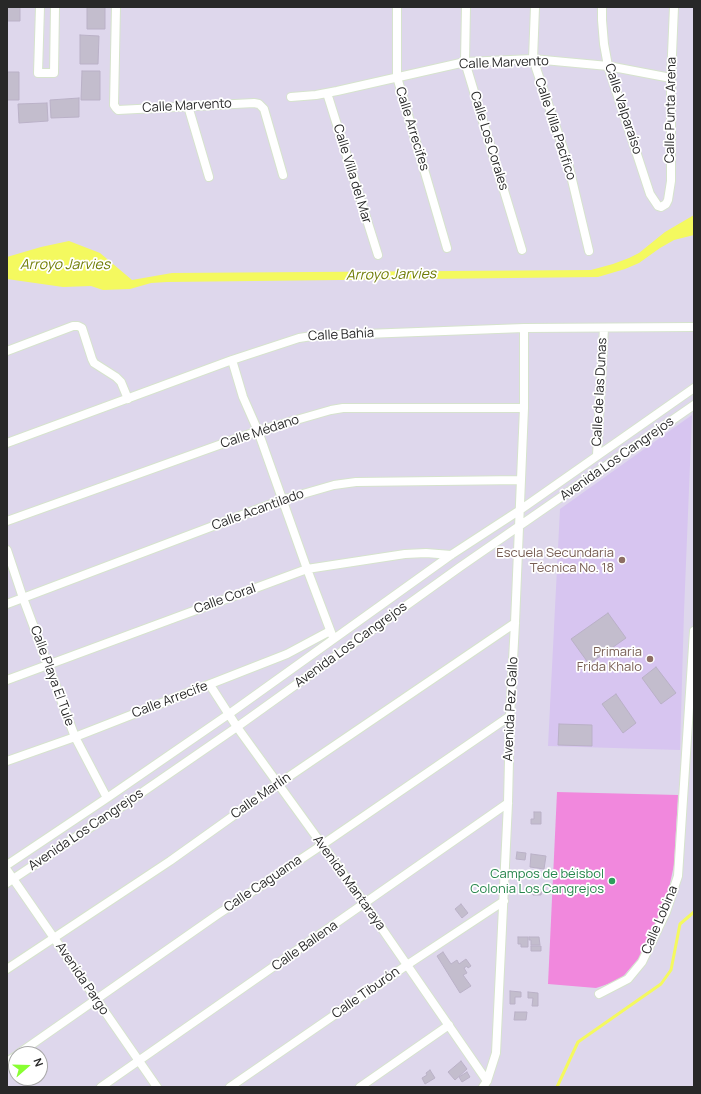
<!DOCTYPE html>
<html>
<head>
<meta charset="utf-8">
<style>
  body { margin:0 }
  #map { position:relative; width:701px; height:1094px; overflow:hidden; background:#ded7ec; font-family:Manrope,sans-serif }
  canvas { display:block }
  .frame { position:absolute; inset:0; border:8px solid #282828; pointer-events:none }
  .north { position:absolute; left:8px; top:1046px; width:40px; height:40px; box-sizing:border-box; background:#fff; border:1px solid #a9a9a9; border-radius:50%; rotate:70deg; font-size:11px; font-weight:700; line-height:16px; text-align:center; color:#282828 }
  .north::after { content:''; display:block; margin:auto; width:14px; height:18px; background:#88ff31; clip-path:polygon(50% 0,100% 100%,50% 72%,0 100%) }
</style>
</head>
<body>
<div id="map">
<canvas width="701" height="1094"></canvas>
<div class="frame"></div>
<div class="north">N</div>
</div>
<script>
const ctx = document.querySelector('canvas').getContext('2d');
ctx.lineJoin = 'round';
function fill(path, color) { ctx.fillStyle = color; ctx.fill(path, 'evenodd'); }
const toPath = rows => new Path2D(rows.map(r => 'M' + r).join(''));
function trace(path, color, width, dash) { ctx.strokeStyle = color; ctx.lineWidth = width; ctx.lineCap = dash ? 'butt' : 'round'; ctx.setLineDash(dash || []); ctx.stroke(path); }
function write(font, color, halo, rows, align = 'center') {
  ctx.font = font + ' Manrope,sans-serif'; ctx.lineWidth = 3.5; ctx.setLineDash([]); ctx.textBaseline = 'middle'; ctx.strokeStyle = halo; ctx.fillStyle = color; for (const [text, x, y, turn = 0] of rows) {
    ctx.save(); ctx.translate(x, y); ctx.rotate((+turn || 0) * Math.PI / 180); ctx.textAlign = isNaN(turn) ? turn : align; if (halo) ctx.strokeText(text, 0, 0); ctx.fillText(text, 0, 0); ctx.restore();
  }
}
const education = toPath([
  [692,415,684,612,680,750,548,746,560,509]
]);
const pitch = toPath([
  [557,792,678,795,674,865,667,897,657,921,639,958,620,980,596,988,548,984]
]);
const water = toPath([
  [694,215,694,235,674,240,660,248,639,263,625,269,598,277,167,282,151,283,130,289,103,290,91,286,63,287,7,279,7,257,41,247,69,241,100,253,132,280,172,273,591,270,613,264,629,258,639,253,665,232]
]);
const stream = toPath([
  [557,1087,578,1042,661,984,671,970,680,924,694,912]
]);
const building = toPath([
  [7,7,20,7,20,21,7,21,7,7],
  [87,7,105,7,105,29,87,29,87,7],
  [80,35,99,36,98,64,80,64,80,35],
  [82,71,100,71,100,100,81,100,82,71],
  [7,72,19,72,19,100,7,100,7,72],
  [79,98,79,117,51,118,50,100,79,98],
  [47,103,48,121,19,123,18,104,47,103],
  [608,613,626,638,589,664,571,639,608,613],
  [656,667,676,693,661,704,642,678,656,667],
  [616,694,636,723,623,733,602,704,616,694],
  [559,724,592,725,592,746,558,745,559,724],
  [534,812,541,812,541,824,531,824,531,819,534,819,534,812],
  [517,852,526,853,525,860,516,859,517,852],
  [531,854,546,856,544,869,530,867,531,854],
  [533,888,542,889,541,895,533,895,533,888],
  [461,904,468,913,462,918,455,909,461,904],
  [518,937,528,937,528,947,521,947,521,944,518,944,518,937],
  [529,937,539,937,540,945,531,945,531,940,529,940,529,937],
  [531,946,541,946,541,951,531,951,531,946],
  [443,952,451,964,457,960,459,964,466,959,471,966,468,968,467,966,464,968,467,973,463,975,471,986,460,993,437,956,443,952],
  [510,991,521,992,521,997,515,997,515,1004,510,1004,510,991],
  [528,992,538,993,538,1006,532,1006,533,998,528,998,528,992],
  [515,1012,527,1012,526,1020,514,1020,515,1012],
  [461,1061,467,1069,455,1080,448,1072,461,1061],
  [430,1070,435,1078,425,1084,422,1078,427,1075,426,1073,430,1070],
  [467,1072,470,1077,462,1082,459,1077,467,1072]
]);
const minor = toPath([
  [40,7,38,73,54,73,55,7],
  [116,7,114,105,116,108,118,110,254,103,259,104,264,109,283,175],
  [397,7,397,77,447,248],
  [466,7,465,62,522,250],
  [535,7,533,59,568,163,589,251],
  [602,7,602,20,604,44,608,66,650,194,658,206,661,207,666,204,668,200,671,181,671,78,674,7],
  [327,93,378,255],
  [291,97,316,95,337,91,465,62,533,59,608,66,671,78],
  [188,106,209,177],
  [7,351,73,326,78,326,82,328,92,359,94,363,116,377,121,382,128,399],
  [232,360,243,397,258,431,307,569,332,635],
  [7,443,232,360,299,338,312,336,524,328,694,327],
  [597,455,604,328],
  [7,521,258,431,331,410,343,408,524,408],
  [7,550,23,598,75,737,107,798],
  [7,604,282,500,334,485,356,482,521,480],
  [7,680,307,569,405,554,426,553,451,555],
  [210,685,237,727,365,904,487,1081],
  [7,761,75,737,287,654,330,631],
  [7,865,107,798,229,714,451,555,520,510,694,388],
  [7,870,157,1087],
  [7,883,118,809,237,727,460,567,694,405],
  [7,969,170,861,278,784,515,623],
  [599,994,628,979,642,962,666,912,678,876,694,631],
  [18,1054,217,915,322,845,510,716],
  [7,1062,16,1056],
  [101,1087,508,803],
  [230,1087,407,965,504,901],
  [360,1087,449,1025],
  [483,1087,487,1081,496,1053,508,803,510,716,515,623,524,408,524,328]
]);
const markers = [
  [622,560,4,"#8d6e63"],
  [650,659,4,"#8d6e63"],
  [612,881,4,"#2e9e5b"]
];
const streetNames = [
  ["Calle Marvento",504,63,-2],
  ["Calle Marvento",187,106,-3],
  ["Calle Valparaíso",623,109,72],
  ["Calle Punta Arena",671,110,-89],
  ["Calle Arrecifes",412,129,73],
  ["Calle Villa Pacífico",555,129,72],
  ["Calle Los Corales",489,141,73],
  ["Calle Villa del Mar",352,174,73],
  ["Calle Bahía",341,335,-3],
  ["Calle de las Dunas",600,392,-87],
  ["Calle Médano",260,432,-18],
  ["Avenida Los Cangrejos",617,459,-35],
  ["Calle Acantilado",258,510,-20],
  ["Calle Coral",225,599,-20],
  ["Avenida Los Cangrejos",351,645,-36],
  ["Calle Playa El Tule",52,676,70],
  ["Calle Arrecife",170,700,-21],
  ["Avenida Pez Gallo",511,709,-87],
  ["Calle Marlín",261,796,-35],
  ["Avenida Los Cangrejos",86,830,-34],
  ["Avenida Mantaraya",349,883,54],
  ["Calle Caguama",263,884,-34],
  ["Calle Lobina",660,920,-67],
  ["Calle Ballena",305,946,-35],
  ["Avenida Pargo",82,979,56],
  ["Calle Tiburón",366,993,-35]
];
const educationNames = [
  ["Escuela Secundaria",614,553],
  ["Técnica No. 18",614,568],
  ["Primaria",642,652],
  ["Frida Khalo",642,667]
];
const leisureNames = [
  ["Campos de béisbol",604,874],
  ["Colonia Los Cangrejos",604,889]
];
const waterNames = [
  ["Arroyo Jarvies",65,265],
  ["Arroyo Jarvies",391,275,-1]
];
fill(education, '#d7c5f0');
fill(pitch, '#f188dd');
fill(water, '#f4f95f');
trace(stream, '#f4f95f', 3);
fill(building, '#c3bdcd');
trace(building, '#bab1c7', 1);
trace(minor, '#d6e3cd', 10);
trace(minor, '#fff', 8);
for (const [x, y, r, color] of markers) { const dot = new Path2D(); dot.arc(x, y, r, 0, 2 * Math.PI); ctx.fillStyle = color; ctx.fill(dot); trace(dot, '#fff', 1.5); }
write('13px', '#282828', '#fff', streetNames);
write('13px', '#785e54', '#fff', educationNames, 'right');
write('13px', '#27864d', '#fff', leisureNames, 'right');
write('italic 14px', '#707d06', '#fff', waterNames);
</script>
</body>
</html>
